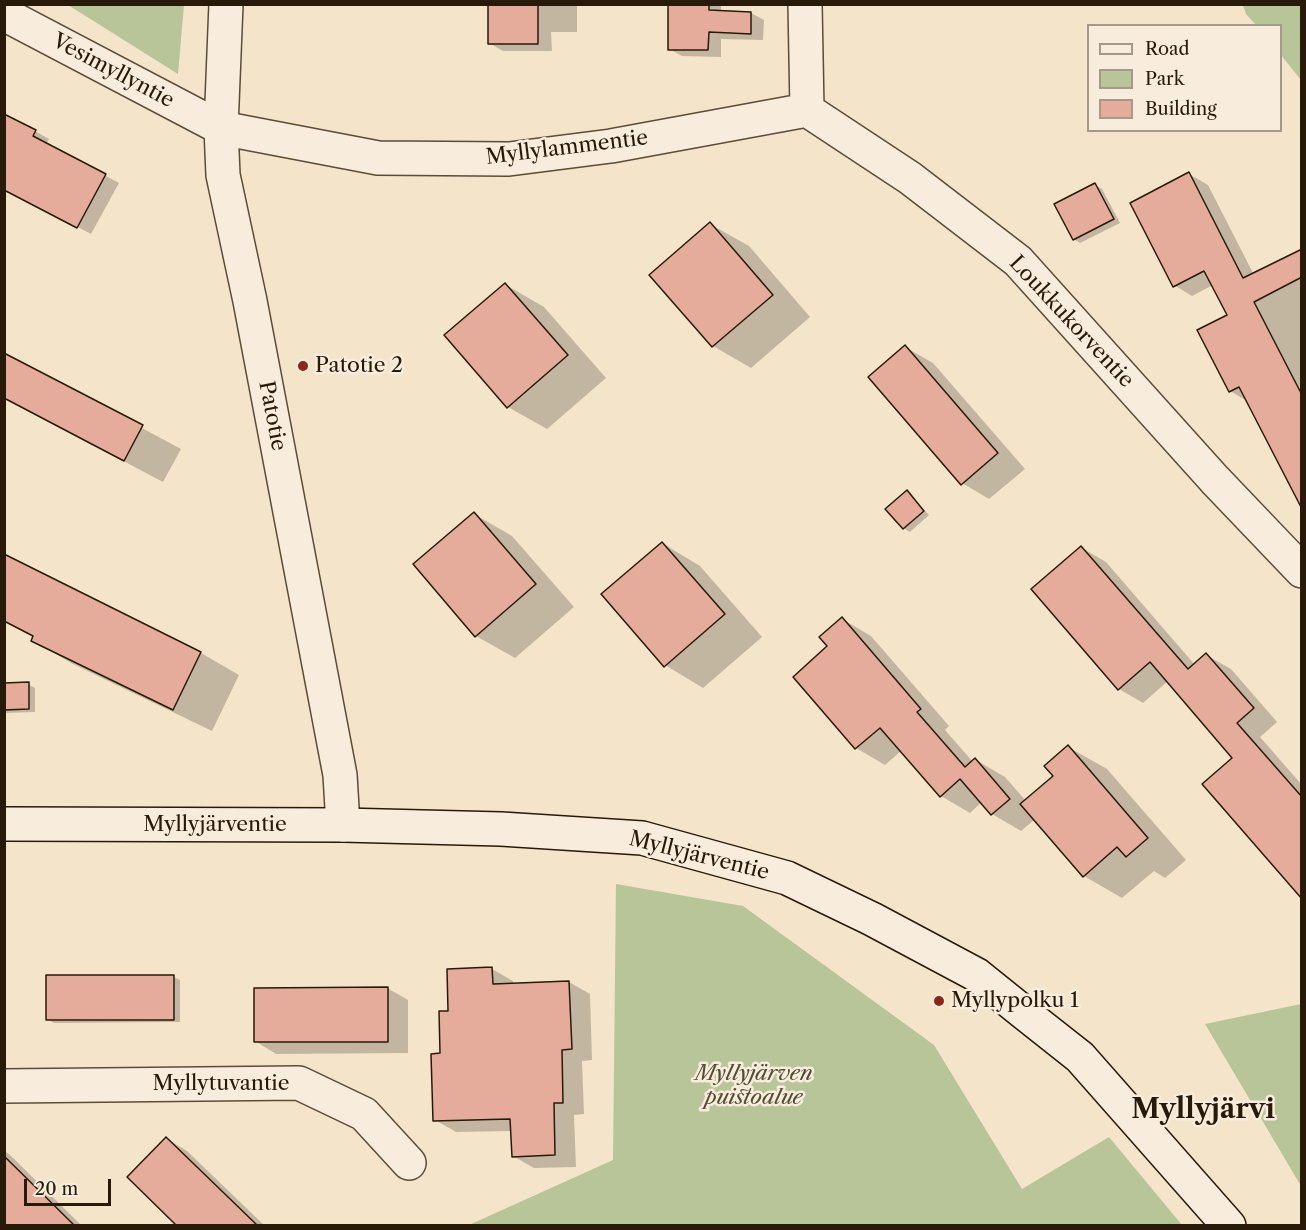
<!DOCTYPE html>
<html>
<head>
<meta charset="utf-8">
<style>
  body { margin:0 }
  #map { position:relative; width:1306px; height:1230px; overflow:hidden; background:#f4e4c9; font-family:"Libre Caslon Text",serif }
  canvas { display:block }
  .frame { position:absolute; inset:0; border:6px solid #281a08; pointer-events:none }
  .legend { position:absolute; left:1087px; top:24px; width:195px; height:108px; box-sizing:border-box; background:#f8eddc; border:2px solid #a59987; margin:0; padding:8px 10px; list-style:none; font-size:18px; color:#281a08 }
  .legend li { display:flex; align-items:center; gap:12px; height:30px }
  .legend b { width:30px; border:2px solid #a59987 }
  .scale { position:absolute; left:24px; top:1179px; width:87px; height:27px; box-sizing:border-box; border:3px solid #281a08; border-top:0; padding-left:8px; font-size:18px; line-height:21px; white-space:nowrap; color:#281a08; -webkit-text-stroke:4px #f8eddc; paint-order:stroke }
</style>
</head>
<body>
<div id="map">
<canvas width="1306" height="1230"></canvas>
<div class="frame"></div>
<ul class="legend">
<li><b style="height:8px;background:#f8eddc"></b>Road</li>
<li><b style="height:16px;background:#b8c599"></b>Park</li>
<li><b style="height:16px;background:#e5ac9b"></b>Building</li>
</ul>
<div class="scale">20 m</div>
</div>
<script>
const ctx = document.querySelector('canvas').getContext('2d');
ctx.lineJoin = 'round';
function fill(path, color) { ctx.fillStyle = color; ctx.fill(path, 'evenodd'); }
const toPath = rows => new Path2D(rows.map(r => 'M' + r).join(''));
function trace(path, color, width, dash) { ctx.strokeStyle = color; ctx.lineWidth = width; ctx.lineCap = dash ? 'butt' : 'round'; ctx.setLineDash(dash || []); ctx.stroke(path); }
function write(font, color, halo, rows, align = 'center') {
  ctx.font = font + ' "Libre Caslon Text",serif'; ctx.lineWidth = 5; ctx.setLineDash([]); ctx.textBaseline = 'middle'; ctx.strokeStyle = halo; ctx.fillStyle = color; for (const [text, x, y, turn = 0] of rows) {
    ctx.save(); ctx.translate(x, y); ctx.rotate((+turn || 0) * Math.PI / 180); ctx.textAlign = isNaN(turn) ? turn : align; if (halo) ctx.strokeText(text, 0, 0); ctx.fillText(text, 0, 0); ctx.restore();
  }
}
const green = toPath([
  [68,5,184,5,178,74],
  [1243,5,1301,5,1301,80,1281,55,1280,26,1256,25,1246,14],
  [616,884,743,906,934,1045,1022,1189,1109,1137,1182,1225,469,1225,613,1160],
  [1301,1004,1302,1004,1301,1186,1205,1024]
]);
const shadow = toPath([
  [490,4,577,4,577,32,551,32,552,51,503,51,489,43],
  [670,4,721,4,721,12,751,13,764,20,763,40,721,39,721,57,682,56,669,49],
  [35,131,49,139,46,144,119,183,91,234,5,188],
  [1189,174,1208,185,1254,275,1302,251,1302,502,1249,402,1230,391,1229,316,1213,285,1192,296,1174,285],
  [1095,185,1102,189,1120,223,1080,243,1074,239],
  [710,224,749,246,810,317,751,368,713,346],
  [506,285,544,307,606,378,547,429,508,407,447,335],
  [905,347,933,363,1025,469,989,499,962,483],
  [4,354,181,449,163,482,6,399,4,401],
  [907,492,929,515,910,532,903,528],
  [474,514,512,536,574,607,515,658,476,636,415,564],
  [662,543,700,566,762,637,703,688,665,665],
  [1082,548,1106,562,1195,665,1206,655,1231,669,1277,722,1260,737,1302,785,1302,891,1234,758,1168,681,1143,703,1119,689],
  [4,555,201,653,239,675,212,731,71,663,33,640,34,637,4,621],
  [842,619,871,636,949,726,945,730,973,762,976,760,1005,777,1026,801,1055,776,1068,747,1107,769,1186,860,1165,878,1154,871,1122,898,1084,876,1035,819,1021,831,992,814,982,802,970,813,941,796,901,751,885,765,856,748,829,647],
  [4,684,28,684,35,688,35,712,4,713],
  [492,969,513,981,513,984,569,982,590,994,592,1060,582,1061,584,1114,574,1115,576,1167,534,1168,513,1156,512,1131,456,1132,435,1120,442,1055,450,1012],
  [174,977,180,980,180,1022,54,1023,47,1019],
  [387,988,408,1000,408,1053,276,1054,255,1041],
  [167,1139,187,1151,265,1226,179,1226],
  [4,1151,9,1154,82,1226,12,1226,4,1218]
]);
const building = toPath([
  [488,4,538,4,538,44,488,44,488,4],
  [668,4,709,4,709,10,751,12,751,34,709,32,708,50,668,50,668,4],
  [4,114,36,130,33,136,106,174,77,228,4,190,4,114],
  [1189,172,1243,278,1302,249,1302,277,1254,302,1302,395,1302,509,1239,387,1229,392,1197,330,1227,315,1204,271,1173,287,1130,203,1189,172],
  [1095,183,1114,219,1073,240,1054,204,1095,183],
  [710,222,773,295,712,347,649,275,710,222],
  [505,283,568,355,507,408,444,335,505,283],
  [905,345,998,453,961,485,868,377,905,345],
  [4,353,143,425,124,461,4,398,4,353],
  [907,490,924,511,903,529,885,509,907,490],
  [474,512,536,584,475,637,413,564,474,512],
  [662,542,725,614,664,667,601,594,662,542],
  [1081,546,1188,669,1206,653,1254,708,1237,723,1302,797,1302,899,1202,784,1232,758,1150,662,1118,690,1031,589,1081,546],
  [4,554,201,652,173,710,31,641,33,636,4,621,4,554],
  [842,617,921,709,917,712,965,767,975,758,1010,799,991,815,960,779,940,797,880,728,855,749,793,677,827,646,819,637,842,617],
  [29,682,29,709,4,710,4,683,29,682],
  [1068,745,1148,838,1126,857,1117,847,1083,877,1020,804,1053,776,1044,766,1068,745],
  [492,967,493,984,569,981,572,1049,562,1050,563,1103,554,1103,555,1155,512,1157,510,1119,433,1121,431,1054,440,1053,439,1011,448,1011,447,969,492,967],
  [46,975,174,975,174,1020,46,1020,46,975],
  [388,987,388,1042,254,1042,254,988,388,987],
  [166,1137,258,1226,177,1226,127,1177,166,1137],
  [4,1156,75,1226,4,1226,4,1156]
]);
const street = toPath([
  [226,4,221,128,223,175,250,301,340,775,343,825],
  [805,4,807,110],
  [4,14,221,128,378,158,509,159,611,146,807,110],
  [807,110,910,178,1018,261,1215,480,1302,571],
  [4,1086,299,1083,364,1114,409,1163]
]);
const secondary = toPath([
  [4,824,343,825,501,829,642,838,787,878,872,919,977,975,1023,1012,1080,1057,1229,1226]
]);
const markers = [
  [303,366,6,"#8f2418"],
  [939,1001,6,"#8f2418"]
];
const streetNames = [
  ["Vesimyllyntie",113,71,28],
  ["Myllylammentie",567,148,-7],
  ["Loukkukorventie",1071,322,47],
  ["Patotie",272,416,79],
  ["Myllyjärventie",215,825],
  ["Myllyjärventie",699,856,14],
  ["Myllytuvantie",221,1084]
];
const poiNames = [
  ["Patotie 2",315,366],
  ["Myllypolku 1",951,1001]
];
const parkNames = [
  ["Myllyjärven",754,1074],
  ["puistoalue",754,1098]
];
const districtNames = [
  ["Myllyjärvi",1203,1110]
];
fill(green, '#b8c599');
fill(shadow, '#0003');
fill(building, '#e5ac9b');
trace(building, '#281a08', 1.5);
trace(street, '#5b4c38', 36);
trace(secondary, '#281a08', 36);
trace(street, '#f8eddc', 33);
trace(secondary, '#f8eddc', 33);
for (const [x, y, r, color] of markers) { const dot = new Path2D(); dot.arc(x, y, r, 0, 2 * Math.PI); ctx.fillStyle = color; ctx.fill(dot); trace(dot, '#f8eddc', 2); }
write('21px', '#281a08', '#f8eddc', streetNames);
write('21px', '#281a08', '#f8eddc', poiNames, 'left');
write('italic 21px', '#534d34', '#f8eddc', parkNames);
write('bold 27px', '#281a08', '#f8eddc', districtNames);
</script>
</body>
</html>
